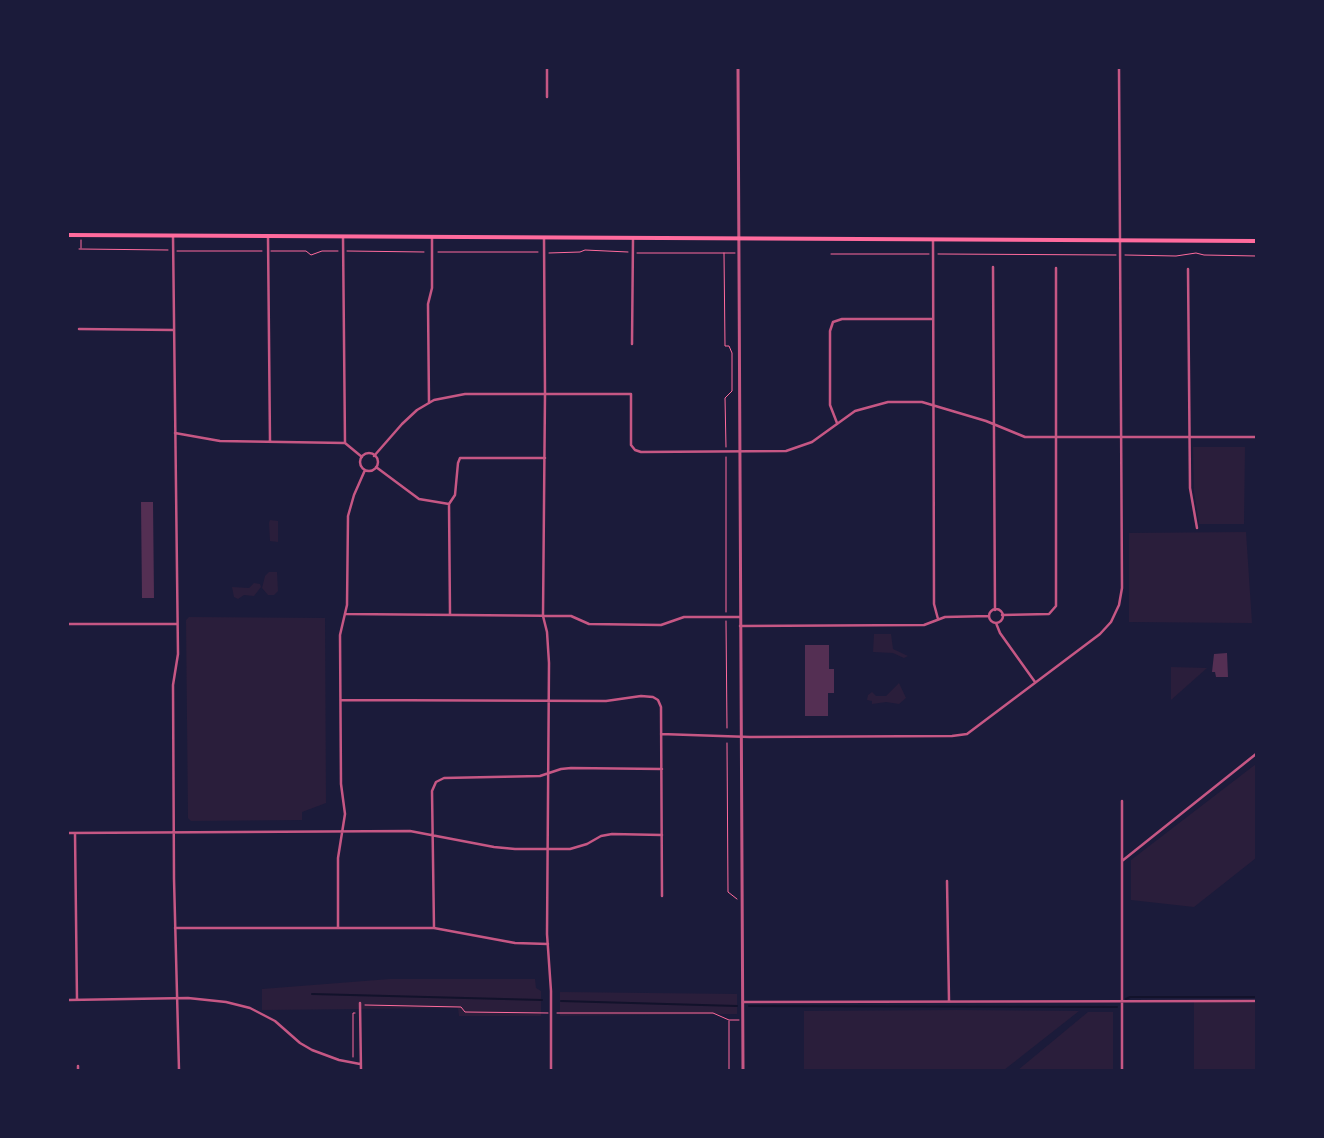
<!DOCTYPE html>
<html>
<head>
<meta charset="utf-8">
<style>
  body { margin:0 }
  #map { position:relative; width:1324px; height:1138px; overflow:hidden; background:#1b1b3a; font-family:"Source Sans 3",sans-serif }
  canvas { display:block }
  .frame { position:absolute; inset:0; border:69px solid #1b1b3a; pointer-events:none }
</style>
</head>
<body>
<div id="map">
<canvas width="1324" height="1138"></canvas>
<div class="frame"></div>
</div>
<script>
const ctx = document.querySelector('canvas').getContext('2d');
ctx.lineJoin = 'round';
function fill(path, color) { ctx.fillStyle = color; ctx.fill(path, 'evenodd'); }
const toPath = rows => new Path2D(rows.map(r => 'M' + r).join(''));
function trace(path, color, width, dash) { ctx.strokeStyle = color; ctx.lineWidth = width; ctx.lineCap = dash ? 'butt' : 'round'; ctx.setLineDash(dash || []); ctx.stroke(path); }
const green = toPath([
  [1193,447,1245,447,1244,524,1199,524,1194,491],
  [270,520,278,521,278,542,270,541,269,523],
  [1246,532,1252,623,1129,622,1129,533],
  [277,572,278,591,274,595,268,595,262,588,265,576,269,572],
  [254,583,260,584,261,587,254,596,244,595,238,599,234,597,232,587,249,588],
  [189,617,325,618,326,803,302,812,302,820,191,821,188,818,186,620],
  [874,634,891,634,893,649,908,656,904,658,893,653,873,652],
  [1171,667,1207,668,1171,700],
  [899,683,906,698,899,704,886,702,872,704,872,701,867,700,868,695,872,692,876,696,886,696],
  [1256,764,1256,858,1194,907,1131,900,1131,860],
  [390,979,535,979,536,988,541,991,541,1016,459,1016,458,1008,262,1010,262,989],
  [560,992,737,994,737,1014,560,1016],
  [1194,1001,1256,1003,1256,1070,1194,1070],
  [804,1011,957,1010,1079,1011,1004,1070,804,1070],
  [1088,1012,1113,1012,1113,1070,1018,1070]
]);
const stream = toPath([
  [312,994,542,1000],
  [1126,999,1130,997,1256,997],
  [561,1001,737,1006],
  [749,1006,1117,1007]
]);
const building = toPath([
  [141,502,153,502,154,598,142,598],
  [805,645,829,645,829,669,834,669,834,693,828,693,828,716,805,716],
  [1227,653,1228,677,1216,677,1215,672,1212,672,1214,654]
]);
const path = toPath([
  [81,240,81,248],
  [79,249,168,250],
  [177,251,262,251],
  [271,251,306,251,311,255,322,251,338,251],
  [347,251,424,252],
  [438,252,538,252],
  [549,253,580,252,585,250,628,252],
  [637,253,735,253],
  [724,253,725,346,729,346,732,353,732,391,725,398,726,447],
  [831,254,929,254],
  [938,254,1116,255],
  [1125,255,1176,256,1196,253,1204,255,1256,256],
  [726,457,726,612],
  [726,621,727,728],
  [727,743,728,892,737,899],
  [365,1005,461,1007,465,1012,548,1013],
  [557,1013,713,1013,729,1020,739,1020],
  [729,1021,729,1070],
  [353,1057,353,1013,355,1013]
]);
const minor = toPath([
  [547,68,547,97],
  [173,236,178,654,173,685,174,879,179,1070],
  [268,237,270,442],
  [343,237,345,443],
  [544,238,545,393,543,616,547,632,549,663,547,934,551,991,551,1070],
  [933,240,934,604,938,619],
  [993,267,995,610],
  [1188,269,1190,488,1197,528],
  [79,329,174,330],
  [632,344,633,239],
  [429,403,428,304,432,288,432,238],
  [837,423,830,405,830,331,833,322,842,319,933,319],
  [175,433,220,441,345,443,362,457],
  '360 462a9 9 0 1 1 18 0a9 9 0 1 1-18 0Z',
  [374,456,402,424,417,410,434,400,465,394,631,394,631,445,635,450,641,452,786,451,812,442,855,411,888,402,922,402,986,421,1025,437,1256,437],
  [376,467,419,499,449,504,455,495,458,463,460,458,545,458],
  [449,504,450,614],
  '989 616a7 7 0 1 1 14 0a7 7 0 1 1-14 0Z',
  [346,614,571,616,589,624,661,625,684,617,740,617],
  [1002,615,1049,614,1056,606,1056,268],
  [996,623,1000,633,1035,682],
  [68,624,177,624],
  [740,626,924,625,945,617,989,616],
  [341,700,606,701,641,696,653,697,658,700,661,707,662,896],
  [661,734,750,737,952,736,967,734,1100,634,1111,622,1119,605,1122,588,1119,68],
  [1122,801,1122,1070],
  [68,833,410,831,494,847,515,849,570,849,587,844,601,836,612,834,662,835],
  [75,833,77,1000],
  [1122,861,1256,754],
  [947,881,949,1001],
  [338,927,338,858,345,814,341,784,340,635,347,605,348,516,354,495,365,470],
  [175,928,434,928,515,943,548,944],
  [434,928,432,791,436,782,444,778,540,776,561,769,571,768,662,769],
  [68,1000,188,998,226,1002,250,1008,275,1021,300,1043,312,1050,339,1060,360,1064],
  [743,1002,1256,1001],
  [360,1003,361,1070],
  [78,1066,78,1070]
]);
const tertiary = toPath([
  [738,68,743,1070]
]);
const secondary = toPath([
  [68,235,1256,241]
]);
fill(green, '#2a1e3b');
trace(stream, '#12122b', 2);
fill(building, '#542f53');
trace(path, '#ff6b9d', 1);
trace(minor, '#c65784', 2.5);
trace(tertiary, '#c65784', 3);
trace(secondary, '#ff6b9d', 4);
</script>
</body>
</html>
